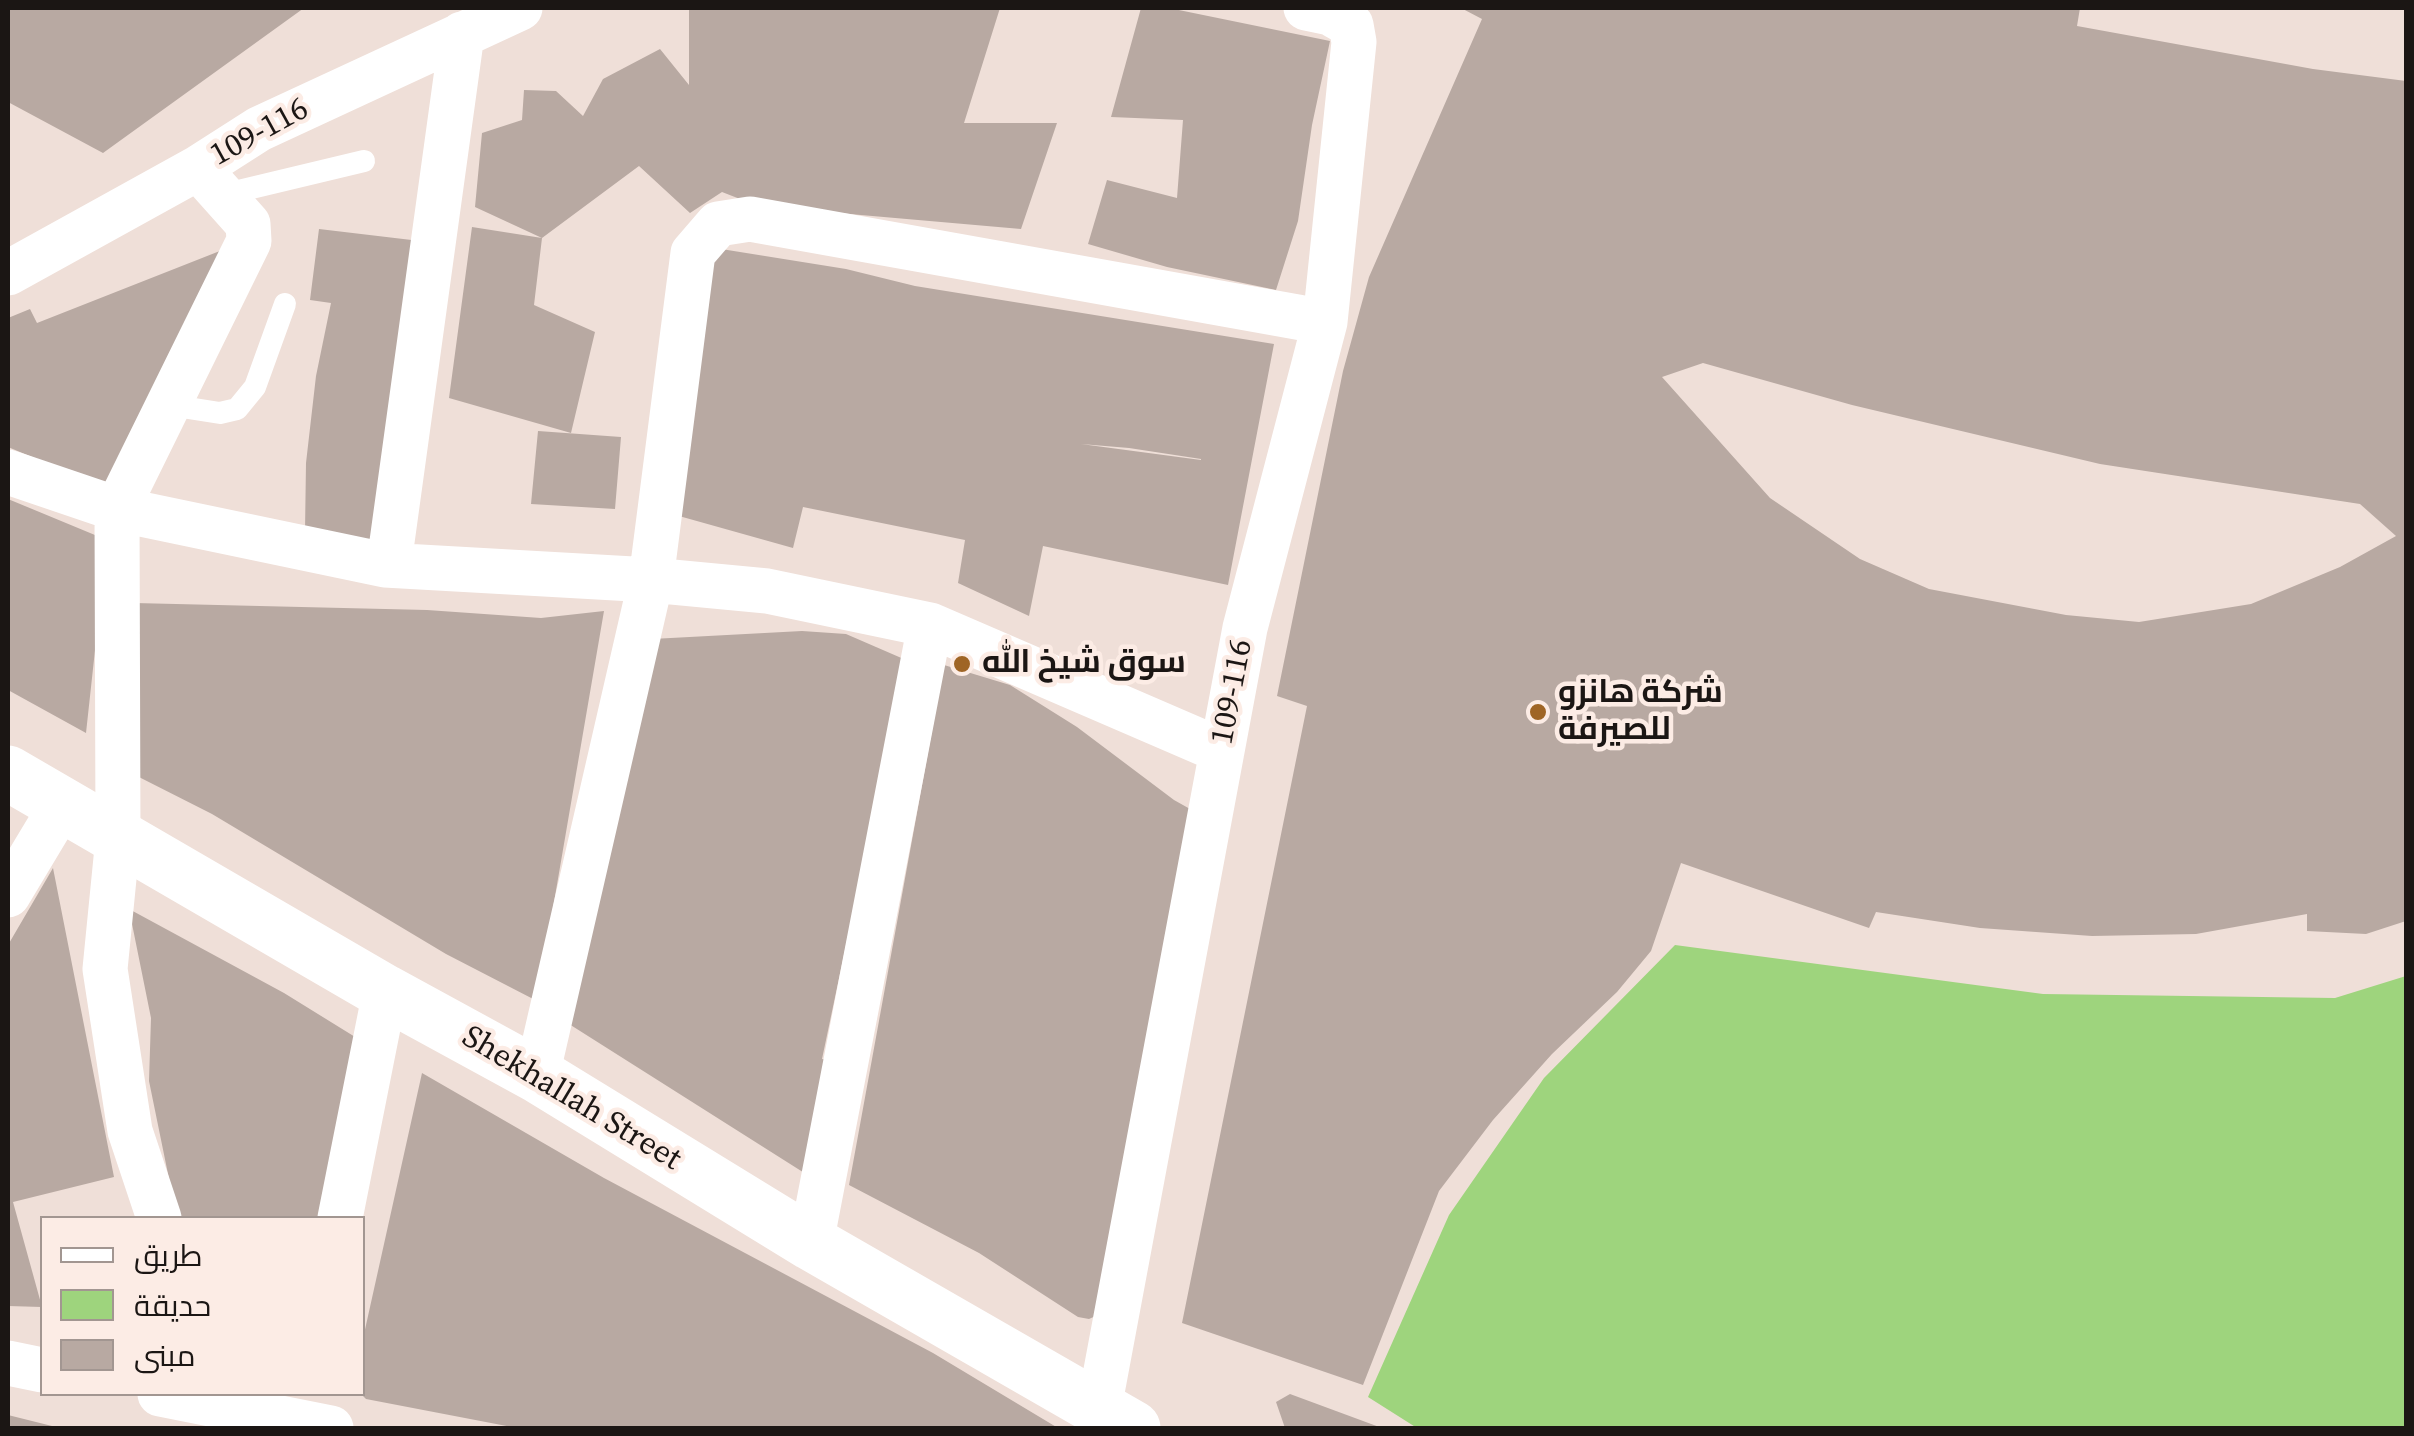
<!DOCTYPE html>
<html>
<head>
<meta charset="utf-8">
<style>
  body { margin:0 }
  #map { position:relative; width:2414px; height:1436px; overflow:hidden; background:#efdfd8; font-family:"Source Serif 4",Cairo,serif }
  canvas { display:block }
  .frame { position:absolute; inset:0; border:10px solid #1b1614; pointer-events:none }
  .legend { position:absolute; left:40px; top:1216px; width:325px; height:180px; box-sizing:border-box; background:#fcece5; border:2px solid #a29691; margin:0; padding:12px 18px; list-style:none; font-size:30px; color:#1b1614 }
  .legend li { display:flex; align-items:center; gap:20px; height:50px }
  .legend b { width:50px; border:2px solid #a29691 }
</style>
</head>
<body>
<div id="map">
<canvas width="2414" height="1436"></canvas>
<div class="frame"></div>
<ul class="legend">
<li><b style="height:12px;background:#fff"></b>طريق</li>
<li><b style="height:28px;background:#9ed47d"></b>حديقة</li>
<li><b style="height:28px;background:#b8a9a2"></b>مبنى</li>
</ul>
</div>
<script>
const ctx = document.querySelector('canvas').getContext('2d');
ctx.lineJoin = 'round';
function fill(path, color) { ctx.fillStyle = color; ctx.fill(path, 'evenodd'); }
const toPath = rows => new Path2D(rows.map(r => 'M' + r).join(''));
function trace(path, color, width, dash) { ctx.strokeStyle = color; ctx.lineWidth = width; ctx.lineCap = dash ? 'butt' : 'round'; ctx.setLineDash(dash || []); ctx.stroke(path); }
function write(font, color, halo, rows, align = 'center') {
  ctx.font = font + ' "Source Serif 4",Cairo,serif'; ctx.lineWidth = 9; ctx.setLineDash([]); ctx.textBaseline = 'middle'; ctx.strokeStyle = halo; ctx.fillStyle = color; for (const [text, x, y, turn = 0] of rows) {
    ctx.save(); ctx.translate(x, y); ctx.rotate((+turn || 0) * Math.PI / 180); ctx.textAlign = isNaN(turn) ? turn : align; if (halo) ctx.strokeText(text, 0, 0); ctx.fillText(text, 0, 0); ctx.restore();
  }
}
const green = toPath([
  [1675,945,2043,994,2335,998,2406,976,2406,1428,1417,1428,1368,1397,1449,1215,1544,1078]
]);
const building = toPath([
  [8,8,304,8,103,153,8,102],
  [689,8,1000,8,964,123,1057,123,1021,229,758,206,722,192,690,213,639,166,542,238,534,305,595,332,571,433,449,398,472,227,542,238,475,207,482,133,522,120,524,90,556,91,583,116,603,79,660,49,689,85],
  [1141,8,1169,8,1330,41,1312,125,1298,221,1276,290,1167,267,1088,244,1107,180,1177,198,1183,120,1111,117],
  [1461,8,2080,8,2077,26,2313,69,2406,81,2406,921,2366,934,2307,931,2307,914,2196,934,2092,936,1980,928,1876,912,1869,928,1681,863,1651,951,1617,992,1552,1054,1493,1120,1439,1191,1363,1385,1182,1323,1307,706,1277,696,1343,371,1369,277,1482,19],
  [1703,363,1852,405,2100,464,2360,504,2396,536,2340,567,2251,604,2139,622,2066,615,1929,589,1860,559,1770,498,1662,377],
  [319,229,420,241,379,545,305,531,306,463,316,376,331,303,310,300],
  [230,247,111,490,8,447,8,318,30,309,37,323],
  [715,248,846,269,915,286,1274,344,1228,585,1043,546,1029,616,958,583,965,540,803,507,793,548,679,516],
  [1081,444,1129,448,1201,459,1201,460],
  [538,431,621,437,615,509,531,504],
  [8,499,107,540,86,733,8,690],
  [134,603,427,610,541,618,604,611,537,1001,446,954,212,814,131,773],
  [802,631,846,634,906,660,822,1059,838,1062,817,1181,569,1024,652,639],
  [944,665,1010,685,1077,727,1174,800,1199,814,1100,1314,1089,1319,1078,1317,979,1253,849,1185],
  [53,868,114,1177,13,1202,42,1307,8,1306,8,945],
  [129,909,284,993,360,1040,328,1218,177,1218,149,1081,151,1018],
  [422,1073,604,1178,933,1353,1058,1428,517,1428,366,1399,362,1395,362,1343],
  [1290,1394,1382,1428,1285,1428,1276,1402],
  [8,1415,56,1427,56,1428,8,1428]
]);
const lane = toPath([
  [222,195,364,161],
  [169,405,220,413,237,409,255,387,285,304]
]);
const street = toPath([
  [8,273,198,168,259,129,520,8],
  [8,472,117,509,385,565,651,580,767,591,930,625,1222,751],
  [385,565,391,549,462,34],
  [8,895,62,805],
  [537,1075,651,580,693,253,718,224,750,219,1325,322],
  [159,1218,130,1131,105,969,118,838,117,509,249,241,248,224,198,168],
  [340,1218,385,992],
  [811,1243,930,625],
  [8,1363,42,1370],
  [160,1394,331,1428],
  [1099,1408,1245,628,1325,322,1354,42,1351,25,1330,13,1306,8]
]);
const secondary = toPath([
  [8,773,385,992,537,1075,811,1243,1133,1428]
]);
const markers = [
  [962,664,10,"#9f6525"],
  [1538,712,10,"#9f6525"]
];
const streetNames = [
  ["109-116",260,133,-29],
  ["109-116",1233,692,-79],
  ["Shekhallah Street",571,1099,31]
];
const poiNames = [
  ["سوق شيخ الله",982,664],
  ["شركة هانزو",1558,694],
  ["للصيرفة",1558,731]
];
fill(green, '#9ed47d');
fill(building, '#b8a9a2');
trace(lane, '#fff', 22);
trace(street, '#fff', 45);
trace(secondary, '#fff', 55);
for (const [x, y, r, color] of markers) { const dot = new Path2D(); dot.arc(x, y, r, 0, 2 * Math.PI); ctx.fillStyle = color; ctx.fill(dot); trace(dot, '#fcece5', 4); }
write('32px', '#1b1614', '#fcece5', streetNames);
write('bold 32px', '#1b1614', '#fcece5', poiNames, 'left');
</script>
</body>
</html>
